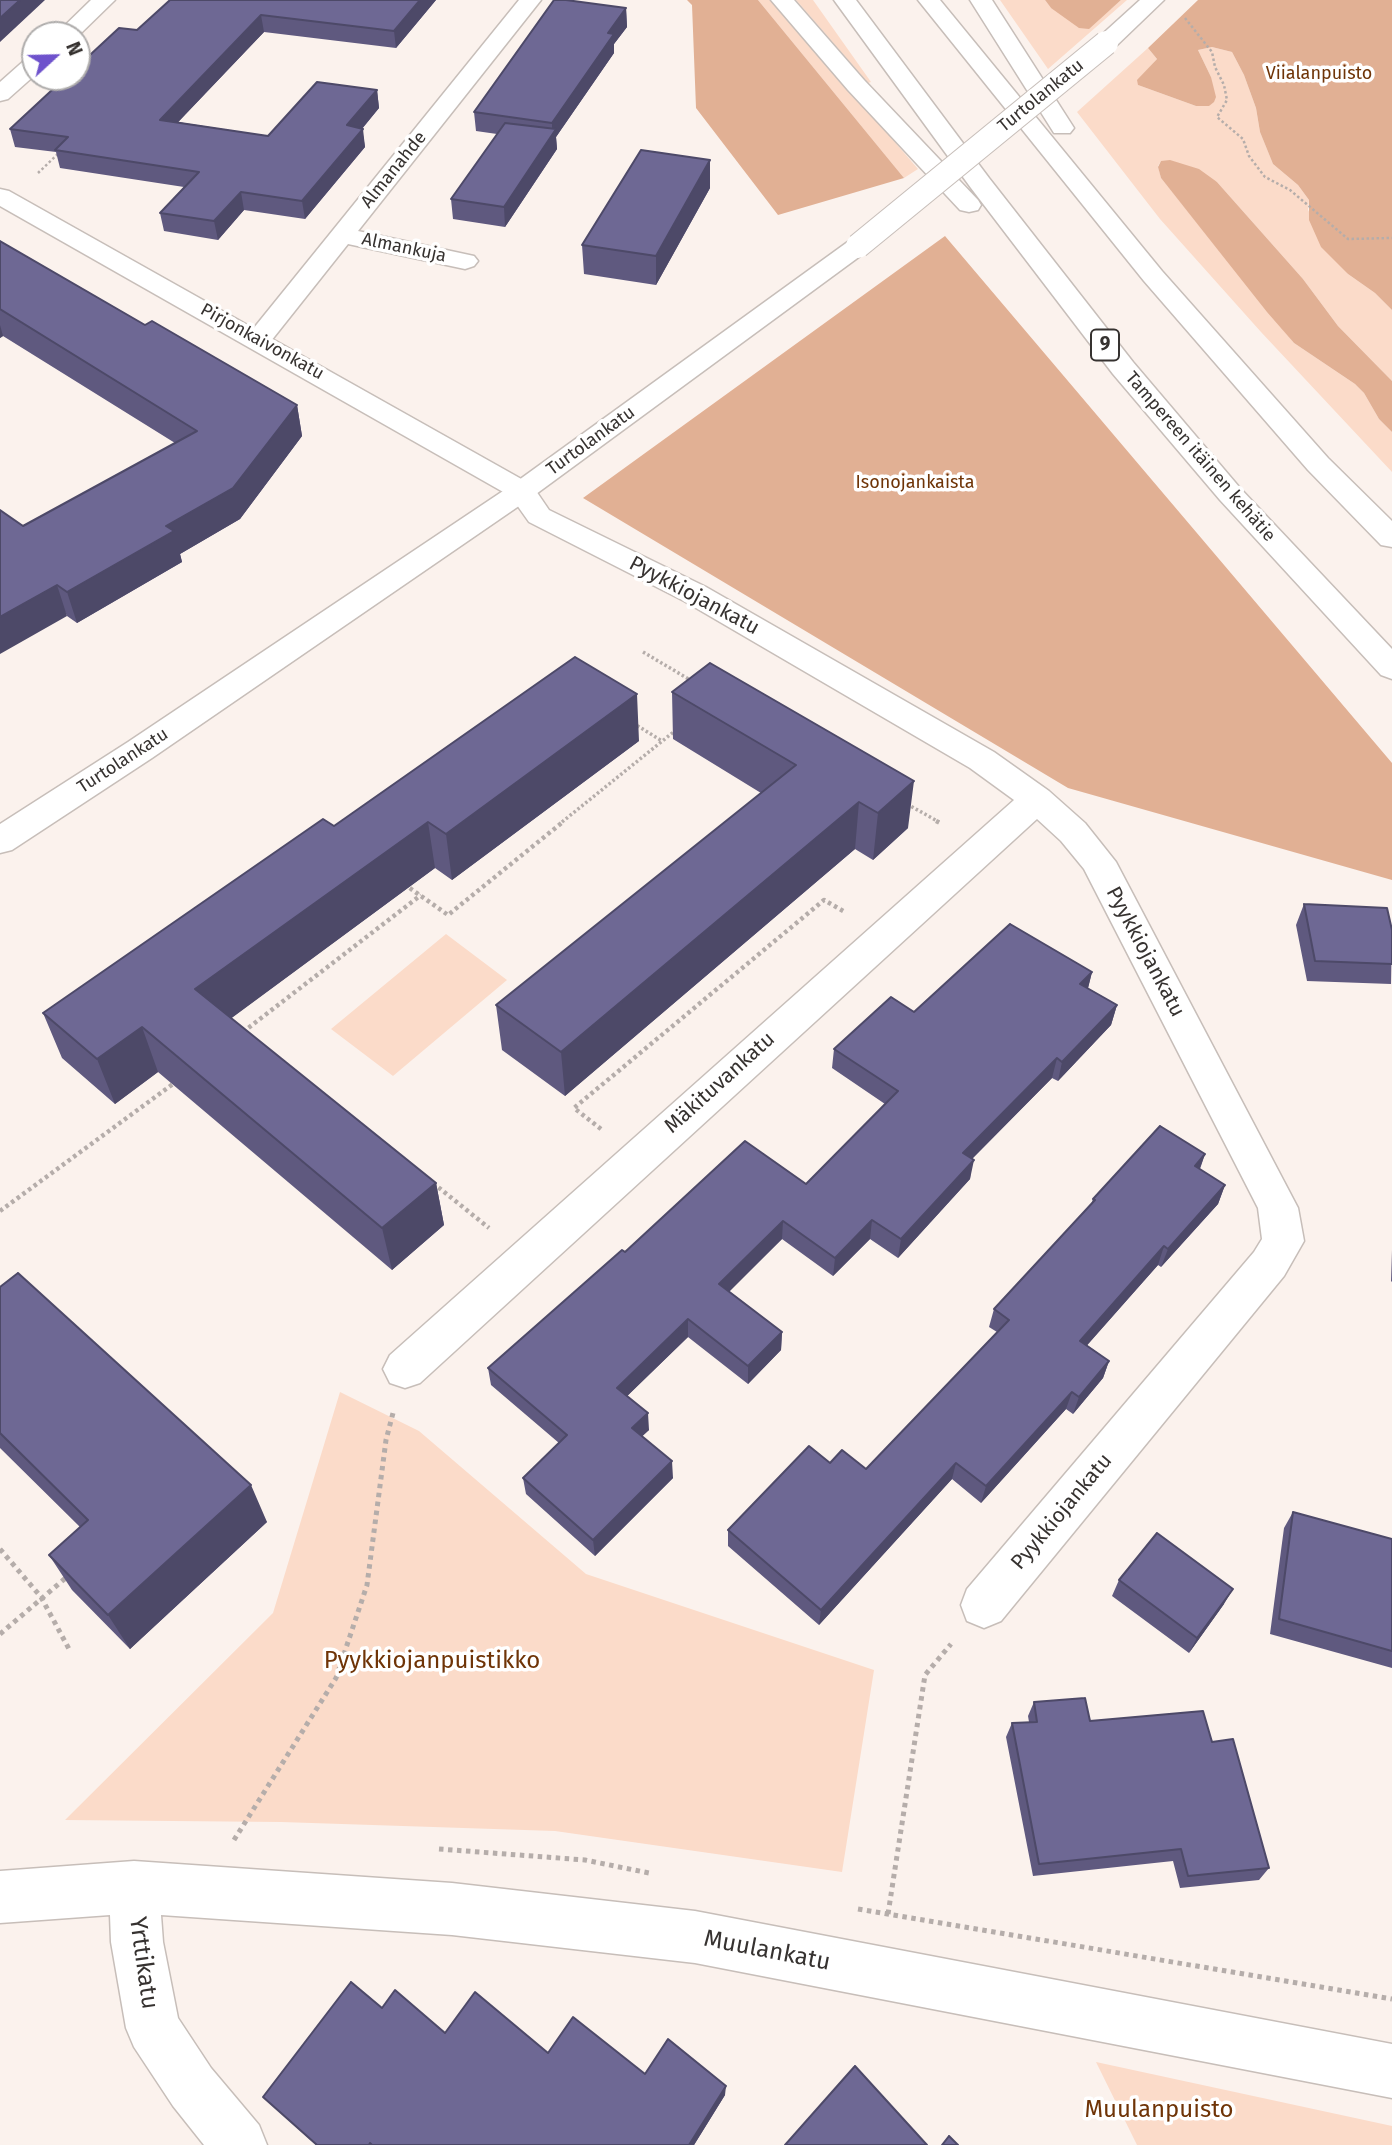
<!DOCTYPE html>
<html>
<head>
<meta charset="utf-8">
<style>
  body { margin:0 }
  #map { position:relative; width:1392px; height:2145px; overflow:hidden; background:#fbf2ed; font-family:"Fira Sans",sans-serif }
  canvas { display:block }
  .north { position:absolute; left:21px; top:21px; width:70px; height:70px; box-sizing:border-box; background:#fff; border:2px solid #afadac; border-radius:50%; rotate:68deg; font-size:19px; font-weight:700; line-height:28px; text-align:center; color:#363230 }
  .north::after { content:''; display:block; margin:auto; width:24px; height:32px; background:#6e52cc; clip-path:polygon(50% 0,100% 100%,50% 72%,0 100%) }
</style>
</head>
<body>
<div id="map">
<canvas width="1392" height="2145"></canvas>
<div class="north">N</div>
</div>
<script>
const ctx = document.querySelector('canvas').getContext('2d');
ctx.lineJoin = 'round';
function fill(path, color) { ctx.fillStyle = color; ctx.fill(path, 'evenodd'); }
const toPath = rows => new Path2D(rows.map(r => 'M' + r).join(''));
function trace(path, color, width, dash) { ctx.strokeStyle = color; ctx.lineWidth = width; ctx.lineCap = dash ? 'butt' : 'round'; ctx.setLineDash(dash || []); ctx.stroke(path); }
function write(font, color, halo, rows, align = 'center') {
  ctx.font = font + ' "Fira Sans",sans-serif'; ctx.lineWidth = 7; ctx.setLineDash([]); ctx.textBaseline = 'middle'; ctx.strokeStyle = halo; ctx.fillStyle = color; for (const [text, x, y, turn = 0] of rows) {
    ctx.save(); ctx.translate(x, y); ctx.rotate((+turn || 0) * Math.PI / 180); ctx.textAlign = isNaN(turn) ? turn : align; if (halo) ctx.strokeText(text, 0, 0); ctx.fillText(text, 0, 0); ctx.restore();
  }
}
const green = toPath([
  [758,0,773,0,918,169,904,178],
  [796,0,813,0,871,82,868,83],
  [1000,0,1045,0,1051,8,1111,9,1121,0,1127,0,1048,69],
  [1212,47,1232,52,1244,75,1256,108,1260,132,1273,164,1298,185,1309,200,1308,210,1348,274,1375,293,1392,310,1392,381,1338,326,1303,279,1217,182,1161,161,1158,166,1161,178,1294,343,1355,384,1364,393,1379,419,1392,432,1392,472,1261,332,1160,219,1077,112,1148,48,1157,59,1138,80,1138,85,1196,106,1209,106,1211,77,1198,50],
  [446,934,507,980,393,1076,331,1029],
  [340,1392,419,1431,586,1574,874,1670,842,1872,555,1831,281,1822,65,1820,273,1613],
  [1096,2062,1392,2126,1392,2145,1137,2145]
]);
const forest = toPath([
  [687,0,758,0,904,178,778,215,696,108,692,5],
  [1045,0,1121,0,1089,29,1079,28,1051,8],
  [1198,0,1392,0,1392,310,1375,293,1348,274,1321,247,1309,220,1309,200,1298,185,1273,164,1260,132,1256,108,1244,75,1232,52,1212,47,1198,50,1211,77,1216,97,1214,102,1209,106,1196,106,1138,85,1137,80,1157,59,1148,48],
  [1170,160,1199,169,1217,182,1303,279,1338,326,1392,381,1392,432,1379,419,1364,393,1355,384,1294,343,1267,312,1161,178,1158,167,1161,161],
  [945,236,1392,763,1392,880,1068,788,583,498]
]);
const pathFar3 = toPath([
  [1185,18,1212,52,1215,67,1224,85,1227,100,1217,117,1243,139,1249,156,1265,177,1290,190,1348,239,1392,238],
  [38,173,60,152]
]);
const pathFar2 = toPath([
  [643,652,692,681],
  [633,723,662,741],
  [907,804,939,822],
  [562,822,676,730]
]);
const pathFar1 = toPath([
  [936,821,942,824],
  [404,884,448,915,564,821],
  [243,1032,421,895],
  [601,1129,574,1108,824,900,845,912],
  [433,1183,489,1228],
  [0,1211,177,1081]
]);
const path = toPath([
  [0,1549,41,1597,69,1649],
  [0,1634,68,1576],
  [234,1840,336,1678,367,1585,386,1440,393,1413],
  [439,1849,585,1860,649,1873],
  [858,1909,1392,1999],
  [888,1914,925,1675,951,1644]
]);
const minor = toPath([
  [91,0,115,0,77,37,55,35,91,0],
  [519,0,541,0,358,231,474,256,478,261,474,266,465,269,348,244,267,346,258,348,249,346,245,340,249,334,519,0],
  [35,56,35,75,8,99,0,101,0,82,27,58,35,56],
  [522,482,532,485,549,510,706,587,994,752,1049,791,1085,823,1116,862,1298,1208,1304,1241,1284,1276,1001,1621,984,1628,967,1621,961,1605,967,1589,1254,1252,1262,1239,1258,1208,1084,869,1061,841,1037,819,420,1383,405,1388,390,1383,383,1369,390,1355,1014,800,970,768,684,601,529,522,507,491,512,485,522,482],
  [134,1861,452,1883,695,1911,1392,2044,1392,2098,695,1963,452,1935,161,1915,163,1942,178,2018,211,2068,259,2125,267,2145,204,2145,173,2106,134,2047,126,2028,111,1942,110,1915,0,1923,0,1871,134,1861]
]);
const tertiary = toPath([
  [0,189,9,191,532,485,537,491,532,497,522,500,512,497,0,206,0,189]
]);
const secondary = toPath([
  [1140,0,1164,0,1114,48,1098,48,1095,43,1098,38,1140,0],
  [858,238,867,241,871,246,867,251,532,497,152,758,12,850,0,853,0,824,128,742,512,485,849,241,858,238]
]);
const motorway = toPath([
  [771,0,794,0,864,80,978,200,981,205,978,210,969,212,960,210,848,90,771,0],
  [834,0,856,0,989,178,1133,362,1240,488,1392,649,1392,679,1381,675,1220,500,1113,374,971,188,834,0],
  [918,0,940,0,1162,271,1328,458,1392,521,1392,547,1381,545,1308,470,1144,281,918,0],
  [970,0,992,0,1074,128,1070,133,1054,133,970,0]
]);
const secondaryBridge = toPath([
  [858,246,1106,43]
]);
const wall = toPath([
  [170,0,436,0,396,48,264,32,178,122,268,136,377,90,379,108,362,129,365,147,305,219,244,210,218,240,164,231,160,213,184,187,60,168,56,152,15,147,10,129,137,30],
  [626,8,627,27,614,44,614,53,556,137,557,149,505,227,453,219,451,199,497,134,476,131,474,112],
  [710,160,710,188,656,285,584,274,582,245],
  [0,241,145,325,297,405,302,436,240,519,180,554,182,562,77,623,67,616,23,526,175,443,3,336,0,338],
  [672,692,908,828,873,860,855,849,565,1096,502,1050,496,1005,761,793,673,739],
  [639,741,452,880,435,868,231,1018,436,1183,444,1225,392,1270,158,1072,115,1104,62,1058,43,1013,334,826],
  [1304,904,1392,930,1391,984,1307,981,1296,925],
  [1092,972,1088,988,1117,1005,1111,1025,1058,1081,1052,1078,972,1159,970,1179,898,1258,870,1239,833,1276,782,1239,729,1291,782,1332,781,1350,748,1384,688,1337,627,1396,649,1430,642,1436,673,1478,595,1556,526,1494,523,1478,559,1443,491,1385,488,1368,625,1252,806,1184,885,1104,832,1068,834,1049,914,1012],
  [1205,1154,1200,1169,1225,1185,1218,1204,1161,1267,1158,1265,1087,1345,1109,1361,1103,1378,1073,1414,1066,1409,981,1503,952,1479,819,1625,728,1546,728,1530,830,1463,866,1469,997,1332,989,1327,994,1309,1091,1205,1093,1199],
  [1392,1250,1392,1282,1391,1281],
  [0,1287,267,1522,130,1649,72,1590,49,1555,80,1527,0,1448],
  [1293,1512,1392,1539,1392,1668,1270,1634,1284,1528],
  [1119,1580,1224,1604,1189,1653,1112,1596],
  [1034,1702,1090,1721,1212,1742,1269,1868,1259,1880,1180,1888,1173,1861,1033,1876,1006,1737,1012,1723,1029,1722,1028,1716],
  [382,2008,445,2033,548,2053,645,2074,725,2095,694,2145,316,2145,263,2097]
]);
const shadedWall = toPath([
  [20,0,45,0,0,42,0,18],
  [420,0,436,0,396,48,394,31],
  [626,8,627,27,614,44,614,53,556,137,557,149,505,227,504,207,552,134,552,123,608,33],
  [261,15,264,32,164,137,160,120],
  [377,90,379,108,350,143,347,125],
  [363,129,365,147,305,219,302,201],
  [710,160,710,188,656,285,656,256],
  [241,192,244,210,218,240,214,221],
  [0,325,3,336,0,338],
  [297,405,302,436,240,519,180,554,182,562,77,623,67,592,166,526],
  [57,585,67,616,0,654,0,617],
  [637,694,639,741,452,880,446,834],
  [914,781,908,828,873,860,878,813],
  [859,802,855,849,565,1096,561,1052],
  [428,822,435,868,210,1034,195,989],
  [1092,972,1087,992,1080,984],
  [1117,1005,1111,1025,1058,1081,1062,1062],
  [142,1027,158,1072,115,1104,97,1059],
  [1057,1058,1052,1078,959,1172,963,1153],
  [1205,1154,1198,1173,1195,1166],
  [974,1160,970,1179,898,1258,901,1239],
  [436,1183,444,1225,392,1270,382,1228],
  [1225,1185,1218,1204,1161,1267,1168,1249],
  [872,1220,870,1239,833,1276,835,1258],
  [783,1221,782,1239,719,1302,719,1284],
  [1164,1246,1158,1265,1075,1359,1080,1341],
  [688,1319,688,1337,618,1405,617,1388],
  [782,1332,781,1350,748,1384,748,1366],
  [1109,1361,1103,1378,1073,1414,1079,1397],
  [1072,1392,1066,1409,981,1503,986,1486],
  [648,1413,649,1430,633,1445,632,1428],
  [672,1461,673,1478,595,1556,593,1540],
  [956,1463,952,1479,819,1625,821,1610],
  [251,1485,267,1522,130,1649,108,1615],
  [1233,1589,1224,1604,1189,1653,1197,1638],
  [726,2086,725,2095,694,2145,689,2145]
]);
const building = toPath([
  [0,0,20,0,0,18,0,0],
  [170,0,420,0,394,31,261,15,160,120,268,136,317,82,377,90,347,125,363,129,302,201,241,192,214,221,160,213,199,172,55,150,68,137,10,129,66,77,77,77,77,67,119,28,137,30,170,0],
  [554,0,566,0,626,8,608,33,614,34,552,123,474,112,554,0],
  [505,123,556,129,504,207,451,199,505,123],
  [641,150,710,160,656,256,582,245,641,150],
  [0,241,145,325,152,321,297,405,233,488,166,526,174,531,67,592,57,585,0,617,0,510,23,526,197,431,0,309,0,241],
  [575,657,637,694,446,834,428,822,195,989,436,1183,382,1228,142,1027,97,1059,43,1013,323,819,334,826,575,657],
  [710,663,914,781,878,813,859,802,561,1052,496,1005,796,765,672,692,710,663],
  [1304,904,1387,908,1392,930,1392,964,1315,961,1304,904],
  [1010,924,1092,972,1080,984,1117,1005,1062,1062,1057,1058,963,1153,974,1160,901,1239,872,1220,835,1258,783,1221,719,1284,782,1332,748,1366,688,1319,617,1388,648,1413,632,1428,672,1461,593,1540,523,1478,567,1435,488,1368,622,1250,625,1252,745,1141,806,1184,898,1091,834,1049,891,997,914,1012,1010,924],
  [1160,1126,1205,1154,1195,1166,1225,1185,1168,1249,1164,1246,1080,1341,1109,1361,1079,1397,1072,1392,986,1486,956,1463,821,1610,728,1530,809,1446,830,1463,842,1450,866,1469,1009,1320,994,1309,1095,1200,1093,1199,1160,1126],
  [18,1273,251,1485,108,1615,49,1555,88,1520,0,1433,0,1287,18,1273],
  [1293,1512,1392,1539,1392,1651,1279,1619,1293,1512],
  [1157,1533,1233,1589,1197,1638,1119,1580,1157,1533],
  [1085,1698,1090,1721,1203,1711,1212,1742,1233,1739,1269,1868,1188,1876,1181,1849,1039,1864,1012,1723,1037,1722,1034,1702,1085,1698],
  [351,1982,382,2008,395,1990,445,2033,475,1992,548,2053,573,2017,645,2074,668,2039,726,2086,689,2145,372,2145,370,2143,369,2145,317,2145,263,2097,351,1982],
  [855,2066,927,2145,785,2145,855,2066],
  [949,2136,958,2145,942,2145,949,2136]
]);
const farParknames = [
  ["Viialanpuisto",1319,74],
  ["Isonojankaista",915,483]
];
const farStreetnames = [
  ["Turtolankatu",1041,96,-39],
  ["Almanahde",394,170,-51],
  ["Almankuja",404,248,12],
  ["Pirjonkaivonkatu",262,342,29],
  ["Turtolankatu",591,441,-36],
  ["Tampereen itäinen kehätie",1200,457,49],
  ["Turtolankatu",123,761,-33]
];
const shields = [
  [1105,345,28]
];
const shieldNames = [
  ["9",1105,345]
];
const streetNames = [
  ["Pyykkiojankatu",694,596,28],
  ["Pyykkiojankatu",1145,952,62],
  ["Mäkituvankatu",720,1083,-42],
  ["Pyykkiojankatu",1062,1512,-50]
];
const nearParknames = [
  ["Pyykkiojanpuistikko",432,1661],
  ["Muulanpuisto",1159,2110]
];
const nearStreetnames = [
  ["Muulankatu",767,1951,11],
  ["Yrttikatu",143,1963,82]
];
fill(green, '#fbdbc9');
fill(forest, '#e1b094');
trace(minor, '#c7beb9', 3);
trace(tertiary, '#c7beb9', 3);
trace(secondary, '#c7beb9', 3);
trace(motorway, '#c7beb9', 3);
trace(pathFar3, '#b5adaa', 2.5, [2.5, 2.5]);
trace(pathFar2, '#b5adaa', 3.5, [2.5, 2.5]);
trace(pathFar1, '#b5adaa', 4.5, [3.5, 3.5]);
trace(path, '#b5adaa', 5, [4.5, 4.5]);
fill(minor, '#fff');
fill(tertiary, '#fff');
fill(secondary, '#fff');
fill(motorway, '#fff');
trace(secondaryBridge, '#c7beb9', 26, []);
trace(secondaryBridge, '#fff', 24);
fill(wall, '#5f597f');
fill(shadedWall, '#4d4968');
fill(building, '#6e6894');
trace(building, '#4d4968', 2);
write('18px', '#6f3407', '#fff', farParknames);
write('18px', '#363230', '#fff', farStreetnames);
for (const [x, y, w] of shields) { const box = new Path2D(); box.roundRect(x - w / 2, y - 15.5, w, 31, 5); ctx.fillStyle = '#fff'; ctx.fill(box); trace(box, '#363230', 2); }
write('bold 19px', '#363230', null, shieldNames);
write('21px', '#363230', '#fff', streetNames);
write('24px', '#6f3407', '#fff', nearParknames);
write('24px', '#363230', '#fff', nearStreetnames);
</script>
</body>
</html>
